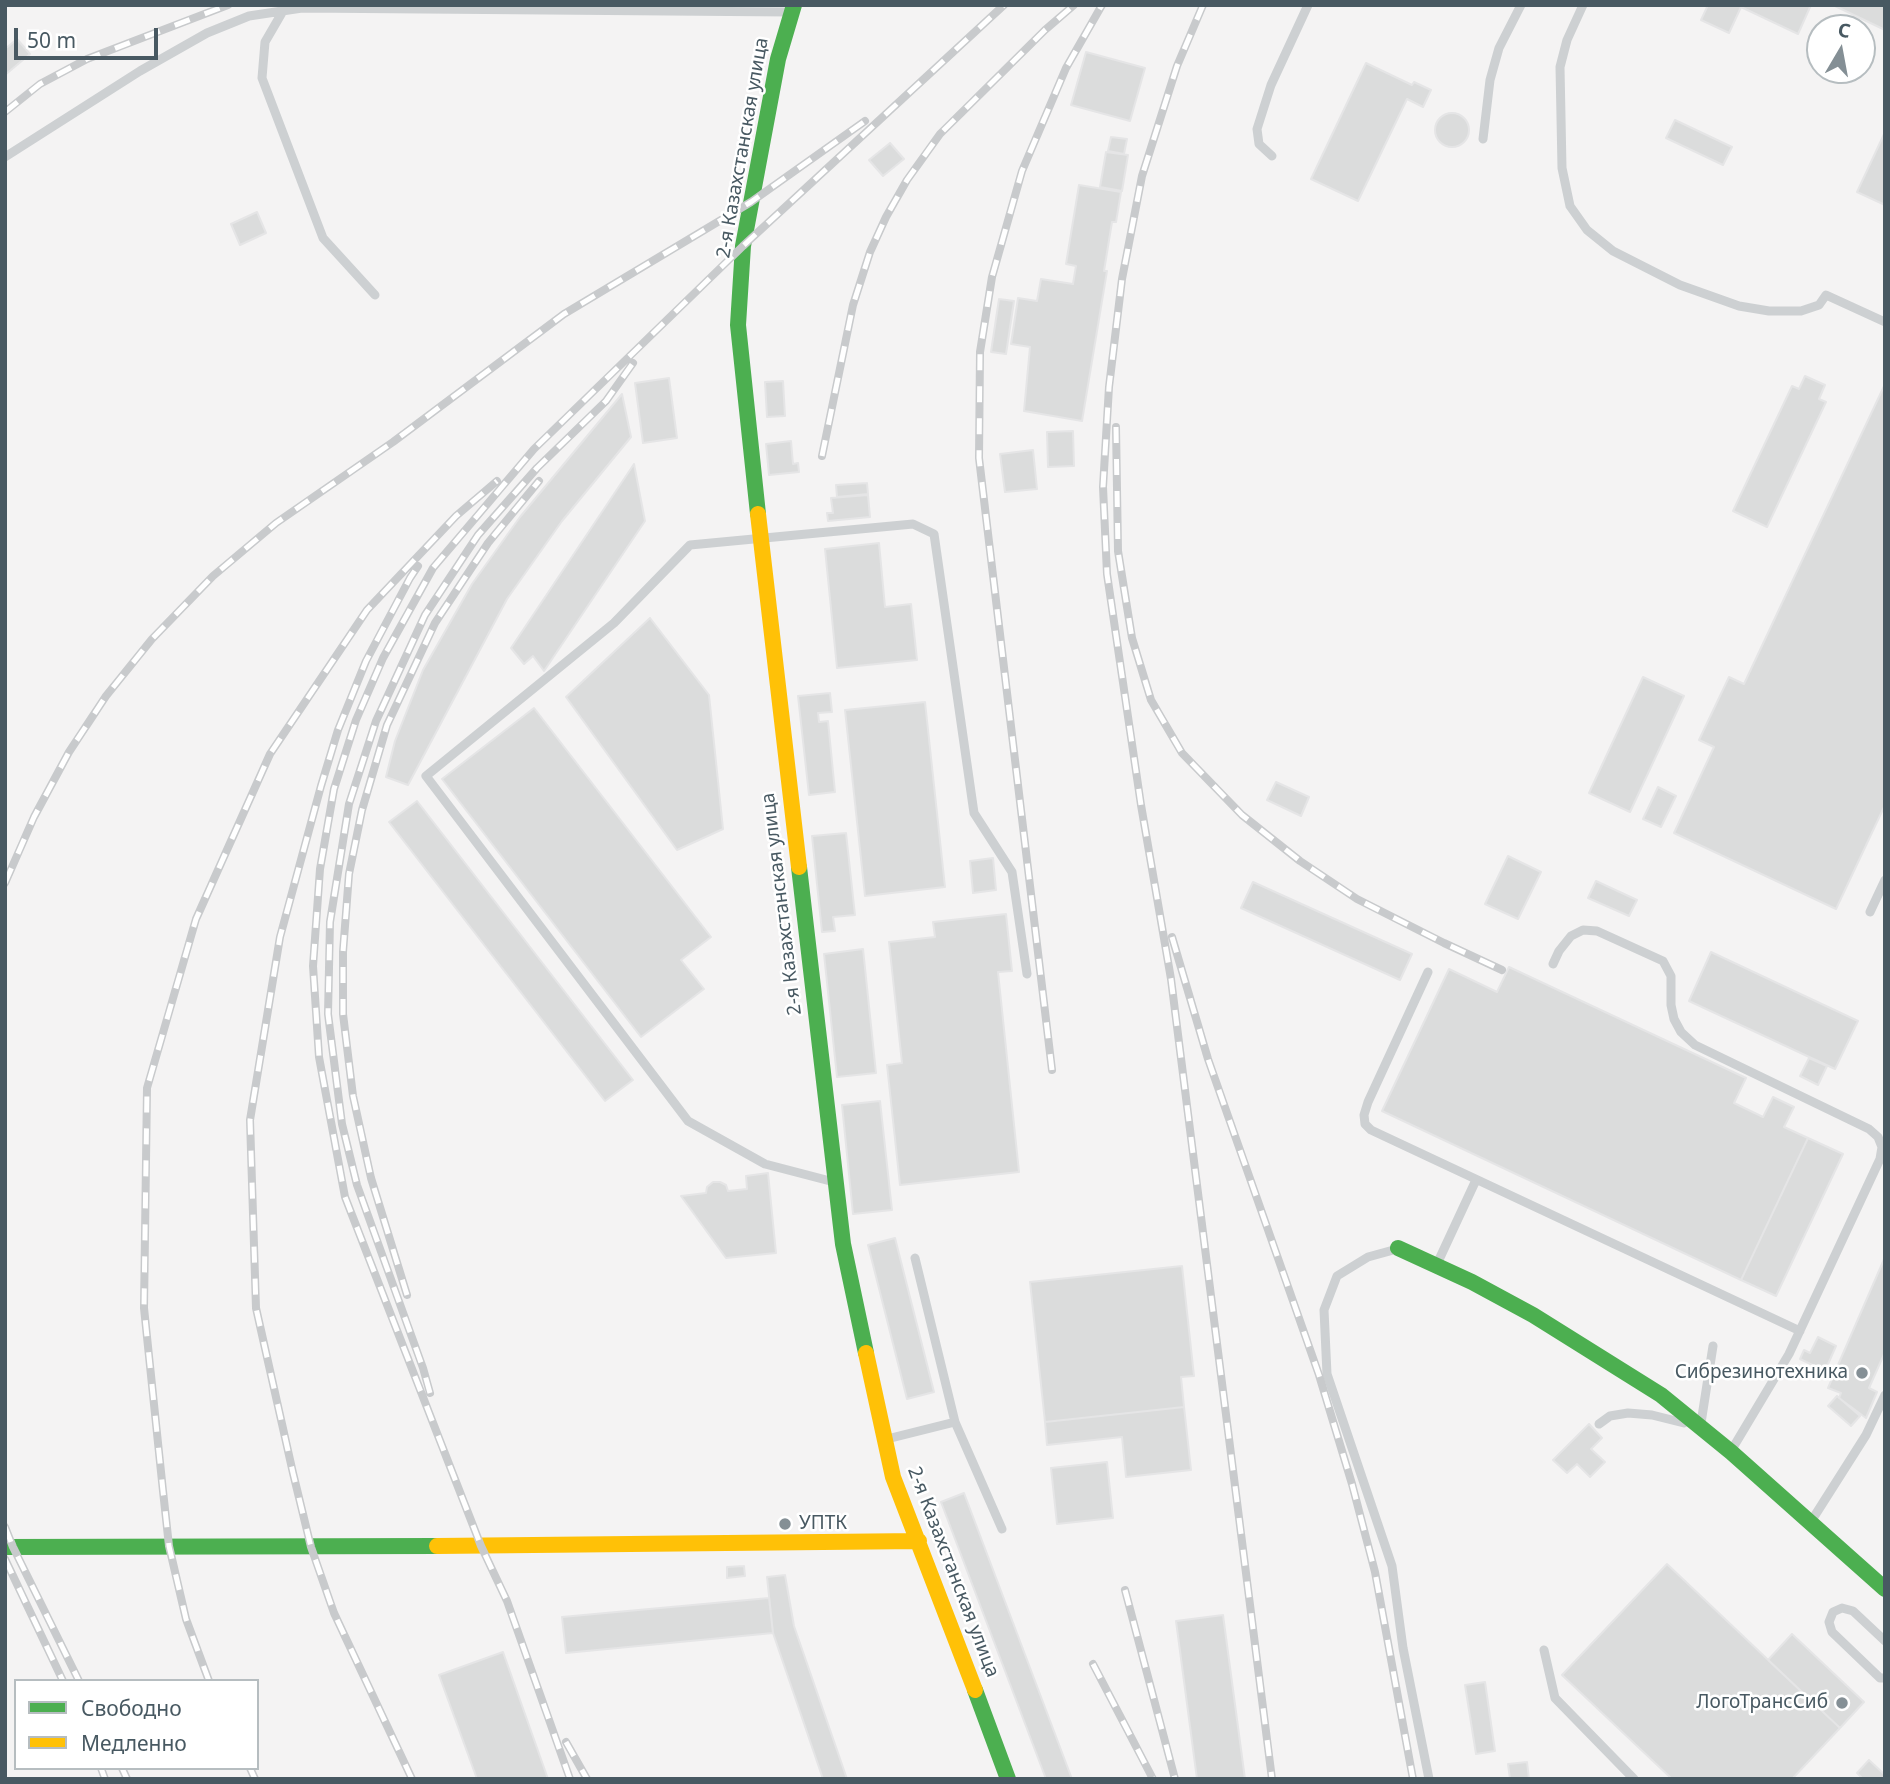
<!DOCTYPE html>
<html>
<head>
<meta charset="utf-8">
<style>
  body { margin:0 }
  #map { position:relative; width:1890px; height:1784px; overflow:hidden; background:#f4f3f3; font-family:"Noto Sans",sans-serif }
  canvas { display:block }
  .frame { position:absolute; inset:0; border:7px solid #485962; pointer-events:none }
  .legend { position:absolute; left:14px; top:1679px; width:245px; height:91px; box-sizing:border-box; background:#fff; border:2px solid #b6bdc0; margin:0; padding:9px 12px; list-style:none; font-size:21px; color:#485962 }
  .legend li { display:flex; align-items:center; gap:14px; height:35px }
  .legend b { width:35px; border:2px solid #b6bdc0 }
  .north { position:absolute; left:1806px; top:14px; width:70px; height:70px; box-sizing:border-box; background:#fff; border:2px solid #b6bdc0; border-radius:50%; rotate:10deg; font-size:19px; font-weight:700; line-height:28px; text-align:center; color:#485962 }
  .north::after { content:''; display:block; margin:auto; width:24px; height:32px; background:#848f95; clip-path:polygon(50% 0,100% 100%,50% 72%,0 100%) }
  .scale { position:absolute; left:14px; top:28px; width:144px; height:32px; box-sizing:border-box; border:4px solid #485962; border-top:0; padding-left:9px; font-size:21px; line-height:24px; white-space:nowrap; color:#485962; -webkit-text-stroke:5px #fff; paint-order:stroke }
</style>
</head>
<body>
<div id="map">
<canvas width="1890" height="1784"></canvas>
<div class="frame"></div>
<ul class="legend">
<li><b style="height:9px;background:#4caf50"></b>Свободно</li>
<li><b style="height:9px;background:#ffc107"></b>Медленно</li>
</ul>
<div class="north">С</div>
<div class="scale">50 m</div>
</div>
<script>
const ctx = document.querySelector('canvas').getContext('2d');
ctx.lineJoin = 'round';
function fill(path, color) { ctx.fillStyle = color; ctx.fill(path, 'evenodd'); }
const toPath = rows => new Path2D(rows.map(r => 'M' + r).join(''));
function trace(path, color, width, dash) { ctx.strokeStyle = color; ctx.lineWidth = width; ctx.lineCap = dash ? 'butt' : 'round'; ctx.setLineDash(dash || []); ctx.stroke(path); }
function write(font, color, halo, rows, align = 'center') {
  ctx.font = font + ' "Noto Sans",sans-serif'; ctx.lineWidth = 5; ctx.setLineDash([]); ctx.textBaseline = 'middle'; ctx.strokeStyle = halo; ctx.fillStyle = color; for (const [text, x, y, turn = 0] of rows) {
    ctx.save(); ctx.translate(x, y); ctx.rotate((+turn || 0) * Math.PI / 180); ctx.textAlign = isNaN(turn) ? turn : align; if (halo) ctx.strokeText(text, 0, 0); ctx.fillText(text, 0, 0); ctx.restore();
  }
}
const building = toPath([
  [1708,5,1811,5,1798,34,1741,7,1729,33,1701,20,1708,5],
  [1833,5,1885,5,1885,30,1833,5],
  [17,39,30,54,5,75,5,49,17,39],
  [1086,52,1145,68,1130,121,1071,105,1086,52],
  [1366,63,1412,85,1414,82,1431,90,1423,107,1407,99,1358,201,1311,179,1366,63],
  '1435 130a17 17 0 1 1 34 0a17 17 0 1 1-34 0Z',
  [1675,120,1732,147,1723,165,1666,138,1675,120],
  [1885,132,1885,205,1857,192,1885,132],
  [1111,137,1127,139,1124,154,1108,151,1111,137],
  [890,143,904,159,883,176,869,160,890,143],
  [1106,152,1128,155,1122,191,1100,187,1106,152],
  [1079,185,1121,192,1116,222,1112,222,1104,271,1107,271,1082,421,1024,411,1030,347,1011,344,1018,298,1037,301,1041,279,1073,284,1076,266,1066,264,1079,185],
  [257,212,266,233,240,245,231,224,257,212],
  [999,299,1014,301,1006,354,991,352,999,299],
  [1805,376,1825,385,1819,399,1826,402,1767,527,1733,511,1792,386,1799,389,1805,376],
  [669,378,677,438,643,443,635,383,669,378],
  [783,381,785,416,767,417,765,382,783,381],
  [1885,384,1885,805,1836,909,1674,833,1714,747,1699,740,1729,677,1744,684,1885,384],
  [622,394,631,437,562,521,507,599,408,785,386,777,395,741,423,670,472,584,520,517,622,394],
  [1073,431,1074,466,1048,467,1047,432,1073,431],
  [791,441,793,464,798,463,799,472,769,475,766,444,791,441],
  [1033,450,1037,489,1005,492,1000,454,1033,450],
  [634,464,645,521,544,671,533,656,524,664,511,648,634,464],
  [867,483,868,494,837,497,836,485,867,483],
  [868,495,870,517,828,521,827,513,833,513,831,498,868,495],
  [879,543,885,607,911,604,917,660,837,668,825,549,879,543],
  [650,618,709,695,723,829,677,850,566,697,650,618],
  [1643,677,1684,696,1630,812,1589,793,1643,677],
  [830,693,832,712,818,713,819,722,828,721,835,792,809,795,798,696,830,693],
  [925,702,945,887,865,896,845,710,925,702],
  [534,708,711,937,681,960,704,989,641,1037,442,779,534,708],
  [1276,782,1309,797,1301,816,1267,800,1276,782],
  [1658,787,1676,796,1661,827,1643,819,1658,787],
  [417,801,633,1080,605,1101,389,822,417,801],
  [846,833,855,915,833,917,835,931,822,932,812,836,846,833],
  [1508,856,1541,872,1518,919,1485,904,1508,856],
  [993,858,996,890,973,893,970,861,993,858],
  [1596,881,1637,900,1629,916,1588,898,1596,881],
  [1253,882,1412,954,1400,980,1241,908,1253,882],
  [1006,914,1012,971,998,972,1019,1172,900,1185,887,1065,902,1063,889,942,935,937,933,922,1006,914],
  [863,949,876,1073,837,1077,824,954,863,949],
  [1711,952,1858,1021,1835,1069,1689,1001,1711,952],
  [1509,967,1746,1078,1734,1103,1763,1117,1773,1097,1794,1107,1784,1127,1808,1138,1741,1280,1382,1111,1449,969,1497,992,1509,967],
  [1809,1058,1827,1066,1818,1085,1800,1076,1809,1058],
  [880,1101,892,1210,853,1214,842,1105,880,1101],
  [1808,1138,1843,1154,1776,1296,1741,1280,1808,1138],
  [768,1173,776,1253,726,1258,681,1196,706,1193,707,1187,713,1182,720,1182,726,1185,728,1191,747,1189,746,1176,768,1173],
  [895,1238,934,1392,907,1399,868,1245,895,1238],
  [1885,1257,1885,1352,1869,1388,1877,1392,1866,1418,1839,1398,1841,1393,1828,1388,1885,1257],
  [1182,1266,1194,1376,1181,1377,1184,1407,1045,1422,1030,1282,1182,1266],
  [1818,1337,1836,1346,1825,1371,1800,1359,1804,1350,1810,1353,1818,1337],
  [1837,1396,1860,1416,1851,1426,1828,1406,1837,1396],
  [1184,1407,1191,1470,1126,1477,1122,1437,1047,1445,1045,1422,1184,1407],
  [1589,1424,1602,1438,1591,1449,1605,1462,1590,1477,1577,1464,1567,1473,1553,1460,1589,1424],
  [1107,1462,1113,1518,1057,1524,1051,1468,1107,1462],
  [964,1493,1072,1779,1046,1779,941,1502,964,1493],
  [1667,1564,1840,1728,1792,1779,1672,1779,1562,1675,1667,1564],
  [744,1566,745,1576,727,1578,727,1567,744,1566],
  [785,1575,794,1626,847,1779,823,1779,773,1633,767,1577,785,1575],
  [769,1598,773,1633,566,1653,562,1617,769,1598],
  [1223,1615,1245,1779,1197,1779,1176,1621,1223,1615],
  [1792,1634,1864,1702,1840,1728,1768,1660,1792,1634],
  [503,1652,548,1779,477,1779,439,1675,503,1652],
  [1485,1682,1495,1751,1476,1754,1465,1685,1485,1682],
  [1869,1760,1885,1775,1885,1779,1863,1779,1857,1773,1869,1760],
  [1527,1762,1529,1779,1510,1779,1508,1764,1527,1762]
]);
const lane = toPath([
  [1583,5,1567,40,1560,67,1562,168,1570,206,1587,230,1613,251,1680,285,1739,306,1769,311,1801,311,1819,305,1826,295,1885,322],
  [283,11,265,42,262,78,323,238,375,295],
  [1483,139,1490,80,1499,48,1521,5],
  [1272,156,1259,144,1257,129,1271,85,1308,5],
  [5,157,140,71,207,33,249,16,302,8,790,12],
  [1870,912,1885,880],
  [1553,964,1559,951,1571,936,1583,930,1597,931,1663,961,1671,976,1671,1005,1674,1019,1681,1032,1695,1045,1869,1129,1878,1137,1882,1147,1880,1159,1789,1354,1731,1451],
  [1428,972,1368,1102,1364,1115,1365,1124,1371,1130,1800,1331],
  [834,1182,765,1164,688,1121,426,776,614,623,690,545,913,524,934,534,974,813,1012,872,1027,974],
  [1397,1249,1368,1257,1337,1276,1324,1310,1327,1374,1392,1566,1403,1648,1429,1779],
  [1437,1264,1476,1180],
  [955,1422,1002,1529],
  [1701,1423,1713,1346],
  [1599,1424,1610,1416,1628,1413,1652,1415,1684,1423],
  [887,1439,955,1422,915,1258],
  [1812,1520,1866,1435,1885,1395],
  [1885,1641,1853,1611,1842,1608,1833,1612,1829,1622,1832,1632,1880,1678,1885,1678],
  [1544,1650,1555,1698,1634,1779]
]);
const fast = toPath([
  [758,514,738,325,743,246,778,59,794,5],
  [799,867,843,1244,866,1353],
  [1398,1248,1472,1282,1533,1315,1661,1395,1731,1452,1885,1589],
  [5,1547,437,1546],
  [975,1690,1008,1779]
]);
const slow = toPath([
  [758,514,799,867],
  [866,1353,893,1477,975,1690],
  [437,1546,919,1541]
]);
const rail = toPath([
  [1203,5,1177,66,1142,176,1122,279,1109,387,1103,487,1107,574,1141,805,1171,979,1272,1779],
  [5,112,40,84,87,59,228,5],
  [1116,427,1118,551,1132,638,1151,700,1182,753,1242,815,1300,861,1357,899,1444,943,1502,970],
  [822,456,853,305,870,252,886,217,907,180,940,134,1045,30,1074,5],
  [5,883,34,817,69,752,106,696,152,639,213,576,276,523,393,442,564,314,751,202,865,121],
  [1172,937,1208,1059,1319,1375,1352,1484,1375,1572,1413,1779],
  [1052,1070,979,458,980,352,992,277,1022,171,1066,68,1102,5],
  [407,1295,371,1178,353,1096,343,1014,343,952,349,874,362,810,387,725,435,623,488,543,539,481],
  [430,1393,423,1368,357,1185,342,1124,328,1014,330,922,349,804,376,721,425,615,478,535,537,468,606,401,633,363],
  [5,1527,13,1547,79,1681],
  [5,1559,63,1681],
  [1125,1590,1175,1779],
  [1093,1664,1153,1779],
  [209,1681,186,1619,169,1546,163,1491,144,1308,147,1088,196,919,270,754,367,610,456,516,497,481],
  [566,1742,587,1779],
  [101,1768,105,1779],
  [122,1768,127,1779],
  [250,1768,255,1779],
  [412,1779,334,1613,311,1547,293,1473,256,1308,250,1120,280,937,321,786,338,730,366,661,410,578,418,566],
  [570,1779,507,1601,481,1546,345,1197,319,1057,313,966,320,869,334,789,356,720,383,658,433,568,534,449,743,246,1004,5]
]);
const markers = [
  [1862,1373,7,"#848f95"],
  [785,1524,7,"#848f95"],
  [1842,1703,7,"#848f95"]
];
const streetNames = [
  ["2-я Казахстанская улица",743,148,-80],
  ["2-я Казахстанская улица",782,904,-97],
  ["2-я Казахстанская улица",953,1572,69]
];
const poiNames = [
  ["Сибрезинотехника",1848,1373],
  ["УПТК",799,1524,"left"],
  ["ЛогоТрансСиб",1828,1703]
];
fill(building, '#dbdcdc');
trace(building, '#e5e5e6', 2);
trace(lane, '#cdd0d2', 9);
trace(fast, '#4caf50', 16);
trace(slow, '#ffc107', 16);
trace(rail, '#c8cacc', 8);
trace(rail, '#fff', 5, [16]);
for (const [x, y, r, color] of markers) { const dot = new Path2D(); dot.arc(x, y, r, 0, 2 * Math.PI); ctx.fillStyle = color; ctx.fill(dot); trace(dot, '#fff', 2.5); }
write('19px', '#485962', '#fff', streetNames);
write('19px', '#485962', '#fff', poiNames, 'right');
</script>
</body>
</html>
